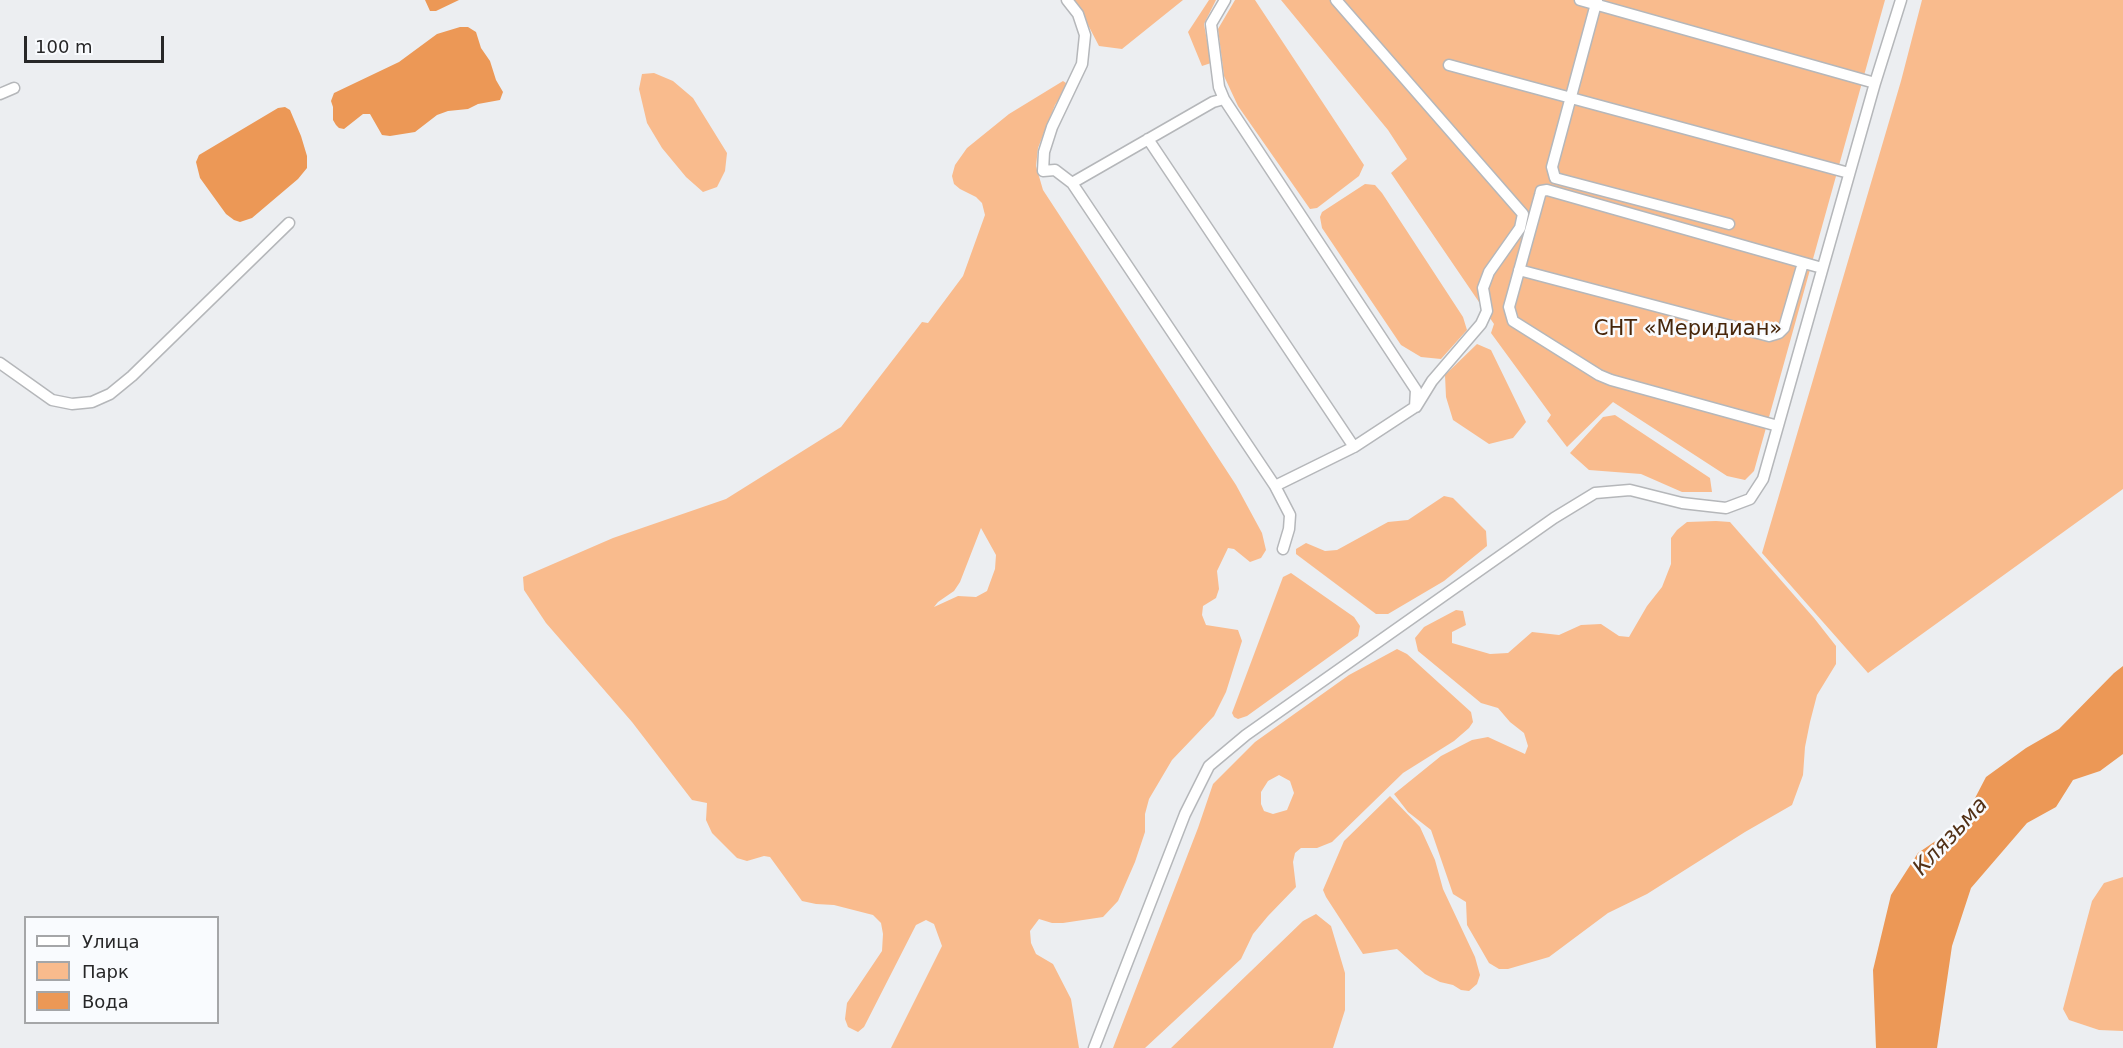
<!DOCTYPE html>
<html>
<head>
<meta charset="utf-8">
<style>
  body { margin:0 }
  #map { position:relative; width:2123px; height:1048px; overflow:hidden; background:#eceef1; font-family:"DejaVu Sans",sans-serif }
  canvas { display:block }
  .legend { position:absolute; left:24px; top:916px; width:195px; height:108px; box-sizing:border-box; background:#f9fbfe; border:2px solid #a5a6a8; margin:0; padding:8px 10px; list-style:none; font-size:18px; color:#272728 }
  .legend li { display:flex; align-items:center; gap:12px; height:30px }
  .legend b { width:30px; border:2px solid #a5a6a8 }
  .scale { position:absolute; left:24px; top:36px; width:140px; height:27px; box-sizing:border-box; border:3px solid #272728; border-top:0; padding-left:8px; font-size:18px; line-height:21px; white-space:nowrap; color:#272728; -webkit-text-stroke:4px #f9fbfe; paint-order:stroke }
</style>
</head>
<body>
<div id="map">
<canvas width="2123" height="1048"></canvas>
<ul class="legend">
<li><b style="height:8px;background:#fff"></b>Улица</li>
<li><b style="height:16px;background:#f9bb8d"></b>Парк</li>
<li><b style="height:16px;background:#ec9856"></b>Вода</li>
</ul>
<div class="scale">100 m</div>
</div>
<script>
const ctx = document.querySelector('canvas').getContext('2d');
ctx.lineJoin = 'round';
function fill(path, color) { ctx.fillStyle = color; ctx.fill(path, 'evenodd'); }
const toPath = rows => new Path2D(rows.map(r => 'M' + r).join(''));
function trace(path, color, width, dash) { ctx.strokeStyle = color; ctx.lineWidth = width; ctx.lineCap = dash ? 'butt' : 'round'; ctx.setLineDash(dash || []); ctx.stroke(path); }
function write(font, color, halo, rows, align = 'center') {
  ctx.font = font + ' "DejaVu Sans",sans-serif'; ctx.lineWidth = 5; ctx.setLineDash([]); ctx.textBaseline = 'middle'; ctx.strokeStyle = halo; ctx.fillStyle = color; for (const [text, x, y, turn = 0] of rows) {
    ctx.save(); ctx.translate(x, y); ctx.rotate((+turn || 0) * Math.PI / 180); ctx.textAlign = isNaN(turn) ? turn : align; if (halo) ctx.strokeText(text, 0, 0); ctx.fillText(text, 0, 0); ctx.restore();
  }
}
const green = toPath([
  [1072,0,1183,0,1122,49,1099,46,1087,23],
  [1209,0,1216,0,1204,24,1211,63,1202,66,1188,32],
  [1235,0,1255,0,1364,165,1359,176,1317,208,1310,209,1238,106,1224,76,1218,29],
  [1281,0,1885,0,1754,471,1745,480,1727,476,1613,402,1567,447,1547,421,1551,415,1491,333,1494,324,1391,173,1407,159,1388,130],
  [1922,0,2123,0,2123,489,1868,673,1762,553,1901,81],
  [654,73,673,81,693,98,727,153,725,171,717,187,703,192,686,177,662,148,647,123,639,89,642,74],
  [1063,81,1066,83,1065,90,1055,105,1038,148,1036,166,1043,190,1236,485,1262,533,1266,550,1261,558,1250,562,1234,549,1228,548,1217,571,1219,589,1216,598,1203,606,1202,615,1206,625,1238,630,1242,641,1226,692,1214,716,1172,760,1149,799,1145,814,1145,832,1135,862,1118,901,1103,917,1063,923,1052,923,1039,919,1030,931,1031,943,1036,954,1053,964,1071,999,1079,1048,891,1048,942,946,934,924,926,920,916,925,864,1027,858,1032,848,1027,845,1019,847,1003,882,951,883,934,881,923,873,915,834,905,816,904,802,901,770,857,764,856,747,861,737,858,712,833,706,820,707,803,692,800,632,722,546,623,524,590,523,577,613,538,726,499,841,427,922,322,928,323,963,276,985,215,982,203,976,197,960,189,954,184,952,176,955,165,967,148,1009,114],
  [981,528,996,555,995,569,987,591,976,597,958,596,934,607,938,602,954,591,960,582],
  [1365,184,1375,185,1382,193,1463,317,1467,330,1441,359,1421,357,1401,345,1322,228,1320,217,1322,212],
  [1477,344,1491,350,1526,422,1513,438,1489,444,1453,420,1446,397,1445,375],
  [1615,415,1710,478,1712,492,1682,492,1641,474,1589,470,1570,453,1603,417],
  [1444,496,1453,498,1486,531,1487,546,1444,581,1388,614,1376,614,1296,554,1296,549,1306,543,1325,551,1337,550,1388,522,1408,520],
  [1716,521,1730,522,1814,618,1836,646,1836,664,1817,695,1810,722,1805,747,1803,775,1792,805,1745,832,1647,894,1608,913,1549,957,1508,969,1499,969,1489,963,1467,925,1466,902,1453,894,1431,830,1408,812,1394,794,1441,756,1472,740,1488,737,1525,754,1528,746,1524,733,1510,722,1498,708,1481,703,1418,651,1415,638,1424,627,1456,610,1463,611,1466,625,1452,632,1452,643,1490,654,1508,653,1532,632,1559,635,1581,625,1601,624,1619,636,1629,637,1647,606,1662,587,1671,564,1671,538,1677,530,1687,522],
  [1291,573,1354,617,1360,626,1358,636,1247,716,1238,719,1234,717,1232,713,1283,577],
  [1397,649,1407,654,1471,712,1473,722,1469,728,1454,741,1403,773,1332,842,1317,848,1301,848,1295,853,1293,862,1296,887,1268,916,1253,934,1241,959,1145,1048,1113,1048,1198,828,1213,784,1255,742,1349,675],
  [1279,775,1290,781,1294,793,1287,810,1273,814,1264,811,1261,804,1261,792,1268,781],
  [1390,796,1420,827,1435,860,1443,889,1475,957,1480,975,1477,984,1469,991,1461,990,1453,985,1440,982,1425,974,1397,949,1363,954,1326,897,1323,890,1344,841],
  [2123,877,2123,1031,2099,1030,2069,1020,2063,1009,2092,901,2104,883],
  [1316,914,1331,926,1345,973,1345,1010,1333,1048,1171,1048,1303,921]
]);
const water = toPath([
  [425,0,459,0,436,11,430,11],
  [460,27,468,27,476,32,481,48,490,61,496,80,503,92,500,100,478,104,468,109,448,111,437,115,415,132,390,136,382,135,370,114,363,114,344,129,339,128,336,125,333,120,333,107,331,101,334,93,399,62,437,34],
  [285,107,290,110,301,136,307,156,307,168,298,179,252,218,240,222,234,220,226,214,200,178,196,162,199,155,278,108],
  [2123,666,2123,754,2100,771,2073,780,2056,807,2027,823,1971,888,1952,946,1937,1048,1876,1048,1873,970,1891,895,1918,853,1962,823,1986,777,2026,748,2059,729,2114,673]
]);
const minor = toPath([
  [1067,0,1078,14,1085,35,1082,64,1052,127,1044,152,1043,171,1055,170,1072,183],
  [1225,0,1211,24,1219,87,1224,99,1416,390,1415,407,1354,447,1275,486,1290,515,1289,529,1283,549],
  [1336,0,1523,214,1520,228,1489,272,1483,288,1487,311,1481,324,1432,381,1416,407],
  [1580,0,1875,83],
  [1597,0,1552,167,1555,178,1729,224],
  [1449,65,1849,173],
  [0,94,14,88],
  [1224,99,1213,102,1072,183,1275,486],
  [1148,139,1354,447],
  [1519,270,1769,336,1779,333,1784,328,1803,263],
  [0,363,52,400,72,404,92,402,110,394,132,376,289,223],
  [1778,426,1611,380,1599,375,1513,321,1509,307,1540,195,1541,191,1547,190,1822,268],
  [1094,1048,1185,814,1209,766,1246,735,1554,518,1595,493,1630,490,1682,503,1726,508,1750,499,1763,479,1875,83,1901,0]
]);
const parkNames = [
  ["СНТ «Меридиан»",1688,330]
];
const waterNames = [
  ["Клязьма",1951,837,-47]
];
fill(green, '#f9bb8d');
fill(water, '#ec9856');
trace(minor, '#b5b7ba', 13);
trace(minor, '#fff', 10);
write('21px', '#47260a', '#f9fbfe', parkNames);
write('italic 22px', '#533116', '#f9fbfe', waterNames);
</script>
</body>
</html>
